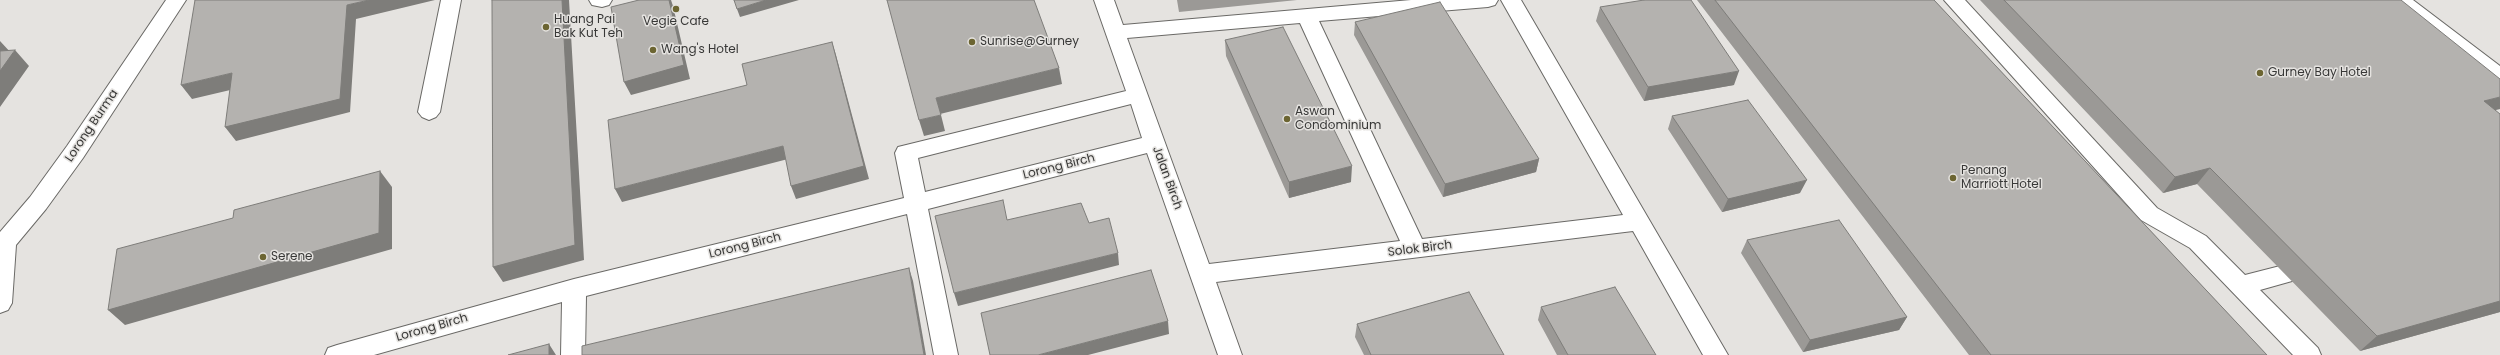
<!DOCTYPE html>
<html>
<head>
<meta charset="utf-8">
<style>
  body { margin:0 }
  canvas { display:block; background:#e5e3e0 }
</style>
</head>
<body>
<canvas width="2500" height="355"></canvas>
<script>
const ctx = document.querySelector('canvas').getContext('2d');
ctx.lineJoin = 'round';
const toPath = rows => new Path2D(rows.map(r => 'M' + r).join(''));
function trace(path, color, width, dash) { ctx.strokeStyle = color; ctx.lineWidth = width; ctx.lineCap = dash ? 'butt' : 'round'; ctx.setLineDash(dash || []); ctx.stroke(path); }
function fill(path, color) { ctx.fillStyle = color; ctx.fill(path, 'evenodd'); }
function write(font, color, halo, rows, align = 'center') {
  ctx.font = font + ' Poppins,sans-serif'; ctx.lineWidth = 3; ctx.setLineDash([]); ctx.textBaseline = 'middle'; ctx.strokeStyle = halo; ctx.fillStyle = color; for (const [text, x, y, turn = 0] of rows) {
    ctx.save(); ctx.translate(x, y); ctx.rotate((+turn || 0) * Math.PI / 180); ctx.textAlign = isNaN(turn) ? turn : align; if (halo) ctx.strokeText(text, 0, 0); ctx.fillText(text, 0, 0); ctx.restore();
  }
}
const minor = toPath([
  [166,0,186,0,83,158,46,209,16,245,12,303,8,310,0,313,0,232,30,197,67,146,166,0],
  [441,0,461,0,440,112,436,117,429,120,422,117,418,112,441,0],
  [589,0,612,0,609,5,602,7,592,5,589,0],
  [1094,0,1114,0,1123,25,1411,0,1498,0,1495,5,1488,7,1319,21,1422,239,1623,215,1501,0,1521,0,1728,355,1703,355,1633,231,1216,282,1242,355,1218,355,1147,153,928,209,958,355,934,355,907,214,586,296,585,355,561,355,562,302,374,355,325,355,328,348,337,345,574,279,904,198,895,153,898,147,1126,91,1094,0],
  [1300,23,1400,241,1209,264,1127,38,1300,23],
  [1131,104,1142,138,925,192,918,158,1131,104],
  [1944,0,1965,0,2157,208,2206,236,2245,275,2284,265,2292,267,2296,274,2292,281,2260,290,2318,348,2321,355,2293,355,2190,248,2141,220,1944,0],
  [2390,0,2413,0,2500,66,2500,84,2493,82,2393,5,2390,0]
]);
const wall = toPath([
  [1177,0,1297,0,1179,12],
  [1697,0,1934,0,2267,355,1969,355],
  [1980,0,2401,0,2496,110,2500,312,2360,351,2197,184,2163,193],
  [1600,7,1734,85,1644,101,1596,21],
  [1355,22,1539,159,1536,172,1443,197,1354,35],
  [1225,40,1351,182,1289,198,1226,56],
  [1672,116,1800,193,1722,212,1668,129],
  [1747,240,1907,317,1899,330,1803,352,1741,253],
  [1541,307,1656,355,1557,355,1538,320],
  [1357,324,1504,355,1364,355,1355,337]
]);
const shadedWall = toPath([
  [369,0,435,0,356,19,350,112,236,141,225,127,347,5],
  [562,0,569,0,584,260,503,282,493,267],
  [669,0,671,0,673,6,690,79,631,95,624,82],
  [766,0,799,0,740,17,737,9],
  [0,41,12,54,15,50,29,66,0,107],
  [832,42,836,55,869,179,796,199,791,186],
  [1059,68,1062,84,940,114,936,98],
  [1739,71,1734,85,1644,101,1648,87],
  [232,73,243,87,192,99,181,85],
  [2500,97,2500,109,2468,117,2484,101],
  [941,115,945,131,924,136,919,120],
  [783,146,788,159,622,202,615,189],
  [1539,159,1536,172,1443,197,1445,184],
  [1352,166,1351,182,1289,198,1289,182],
  [2210,168,2197,184,2163,193,2175,177],
  [380,171,392,187,392,249,125,325,108,310],
  [1807,180,1800,193,1722,212,1728,199],
  [1118,253,1119,265,958,306,954,293],
  [909,268,913,281,926,355,924,355],
  [2500,301,2500,312,2360,351,2377,336],
  [1907,317,1899,330,1803,352,1810,340],
  [1168,321,1169,334,1088,355,1038,355],
  [549,344,556,355,549,355]
]);
const building = toPath([
  [195,0,369,0,347,5,340,99,225,127,232,73,181,85,195,0],
  [492,0,562,0,575,245,493,267,492,0],
  [639,0,669,0,684,65,624,82,611,7,639,0],
  [734,0,766,0,737,9,734,0],
  [887,0,1034,0,1059,68,936,98,941,115,919,120,887,0],
  [1644,0,1691,0,1739,71,1648,87,1600,7,1644,0],
  [1715,0,1934,0,2267,355,1991,355,1715,0],
  [2004,0,2401,0,2500,79,2500,97,2484,101,2500,114,2500,301,2377,336,2210,168,2175,177,2004,0],
  [1440,2,1539,159,1445,184,1355,22,1440,2],
  [1283,27,1352,166,1289,182,1225,40,1283,27],
  [832,42,864,166,791,186,783,146,615,189,608,120,747,85,742,64,832,42],
  [15,50,0,71,0,51,15,50],
  [1748,100,1807,180,1728,199,1672,116,1748,100],
  [380,171,379,233,108,310,117,249,233,218,234,210,380,171],
  [1003,200,1007,220,1081,203,1089,223,1109,218,1118,253,954,293,935,216,1003,200],
  [1839,220,1907,317,1810,340,1747,240,1839,220],
  [909,268,924,355,582,355,582,346,909,268],
  [1151,270,1168,321,1038,355,990,355,981,313,1151,270],
  [1615,287,1656,355,1568,355,1541,307,1615,287],
  [1469,292,1504,355,1371,355,1357,324,1469,292],
  [549,344,549,355,508,355,549,344]
]);
const markers = [
  [676,9,4,"#6c6532"],
  [546,27,4,"#6c6532"],
  [972,42,4,"#6c6532"],
  [653,50,4,"#6c6532"],
  [2260,73,4,"#6c6532"],
  [1287,119,4,"#6c6532"],
  [1953,178,4,"#6c6532"],
  [263,257,4,"#6c6532"]
];
const poiNames = [
  ["Huang Pai",554,20],
  ["Bak Kut Teh",554,34],
  ["Vegie Cafe",676,22,"center"],
  ["Sunrise@Gurney",980,42],
  ["Wang's Hotel",661,50],
  ["Gurney Bay Hotel",2268,73],
  ["Aswan",1295,112],
  ["Condominium",1295,126],
  ["Penang",1961,171],
  ["Marriott Hotel",1961,185],
  ["Serene",271,257]
];
const streetNames = [
  ["Lorong Burma",92,126,-56],
  ["Lorong Birch",1059,167,-14],
  ["Jalan Birch",1167,178,70],
  ["Lorong Birch",745,246,-14],
  ["Solok Birch",1420,249,-7],
  ["Lorong Birch",432,328,-16]
];
trace(minor, '#6a6966', 2);
fill(minor, '#fff');
fill(wall, '#9b9996');
fill(shadedWall, '#7e7d7a');
fill(building, '#b4b2af');
trace(building, '#7e7d7a', 1);
for (const [x, y, r, color] of markers) { const dot = new Path2D(); dot.arc(x, y, r, 0, 2 * Math.PI); ctx.fillStyle = color; ctx.fill(dot); trace(dot, '#e5e3e0', 1.5); }
write('12px', '#383837', '#e5e3e0', poiNames, 'left');
write('12px', '#383837', '#e5e3e0', streetNames);
</script>
</body>
</html>
